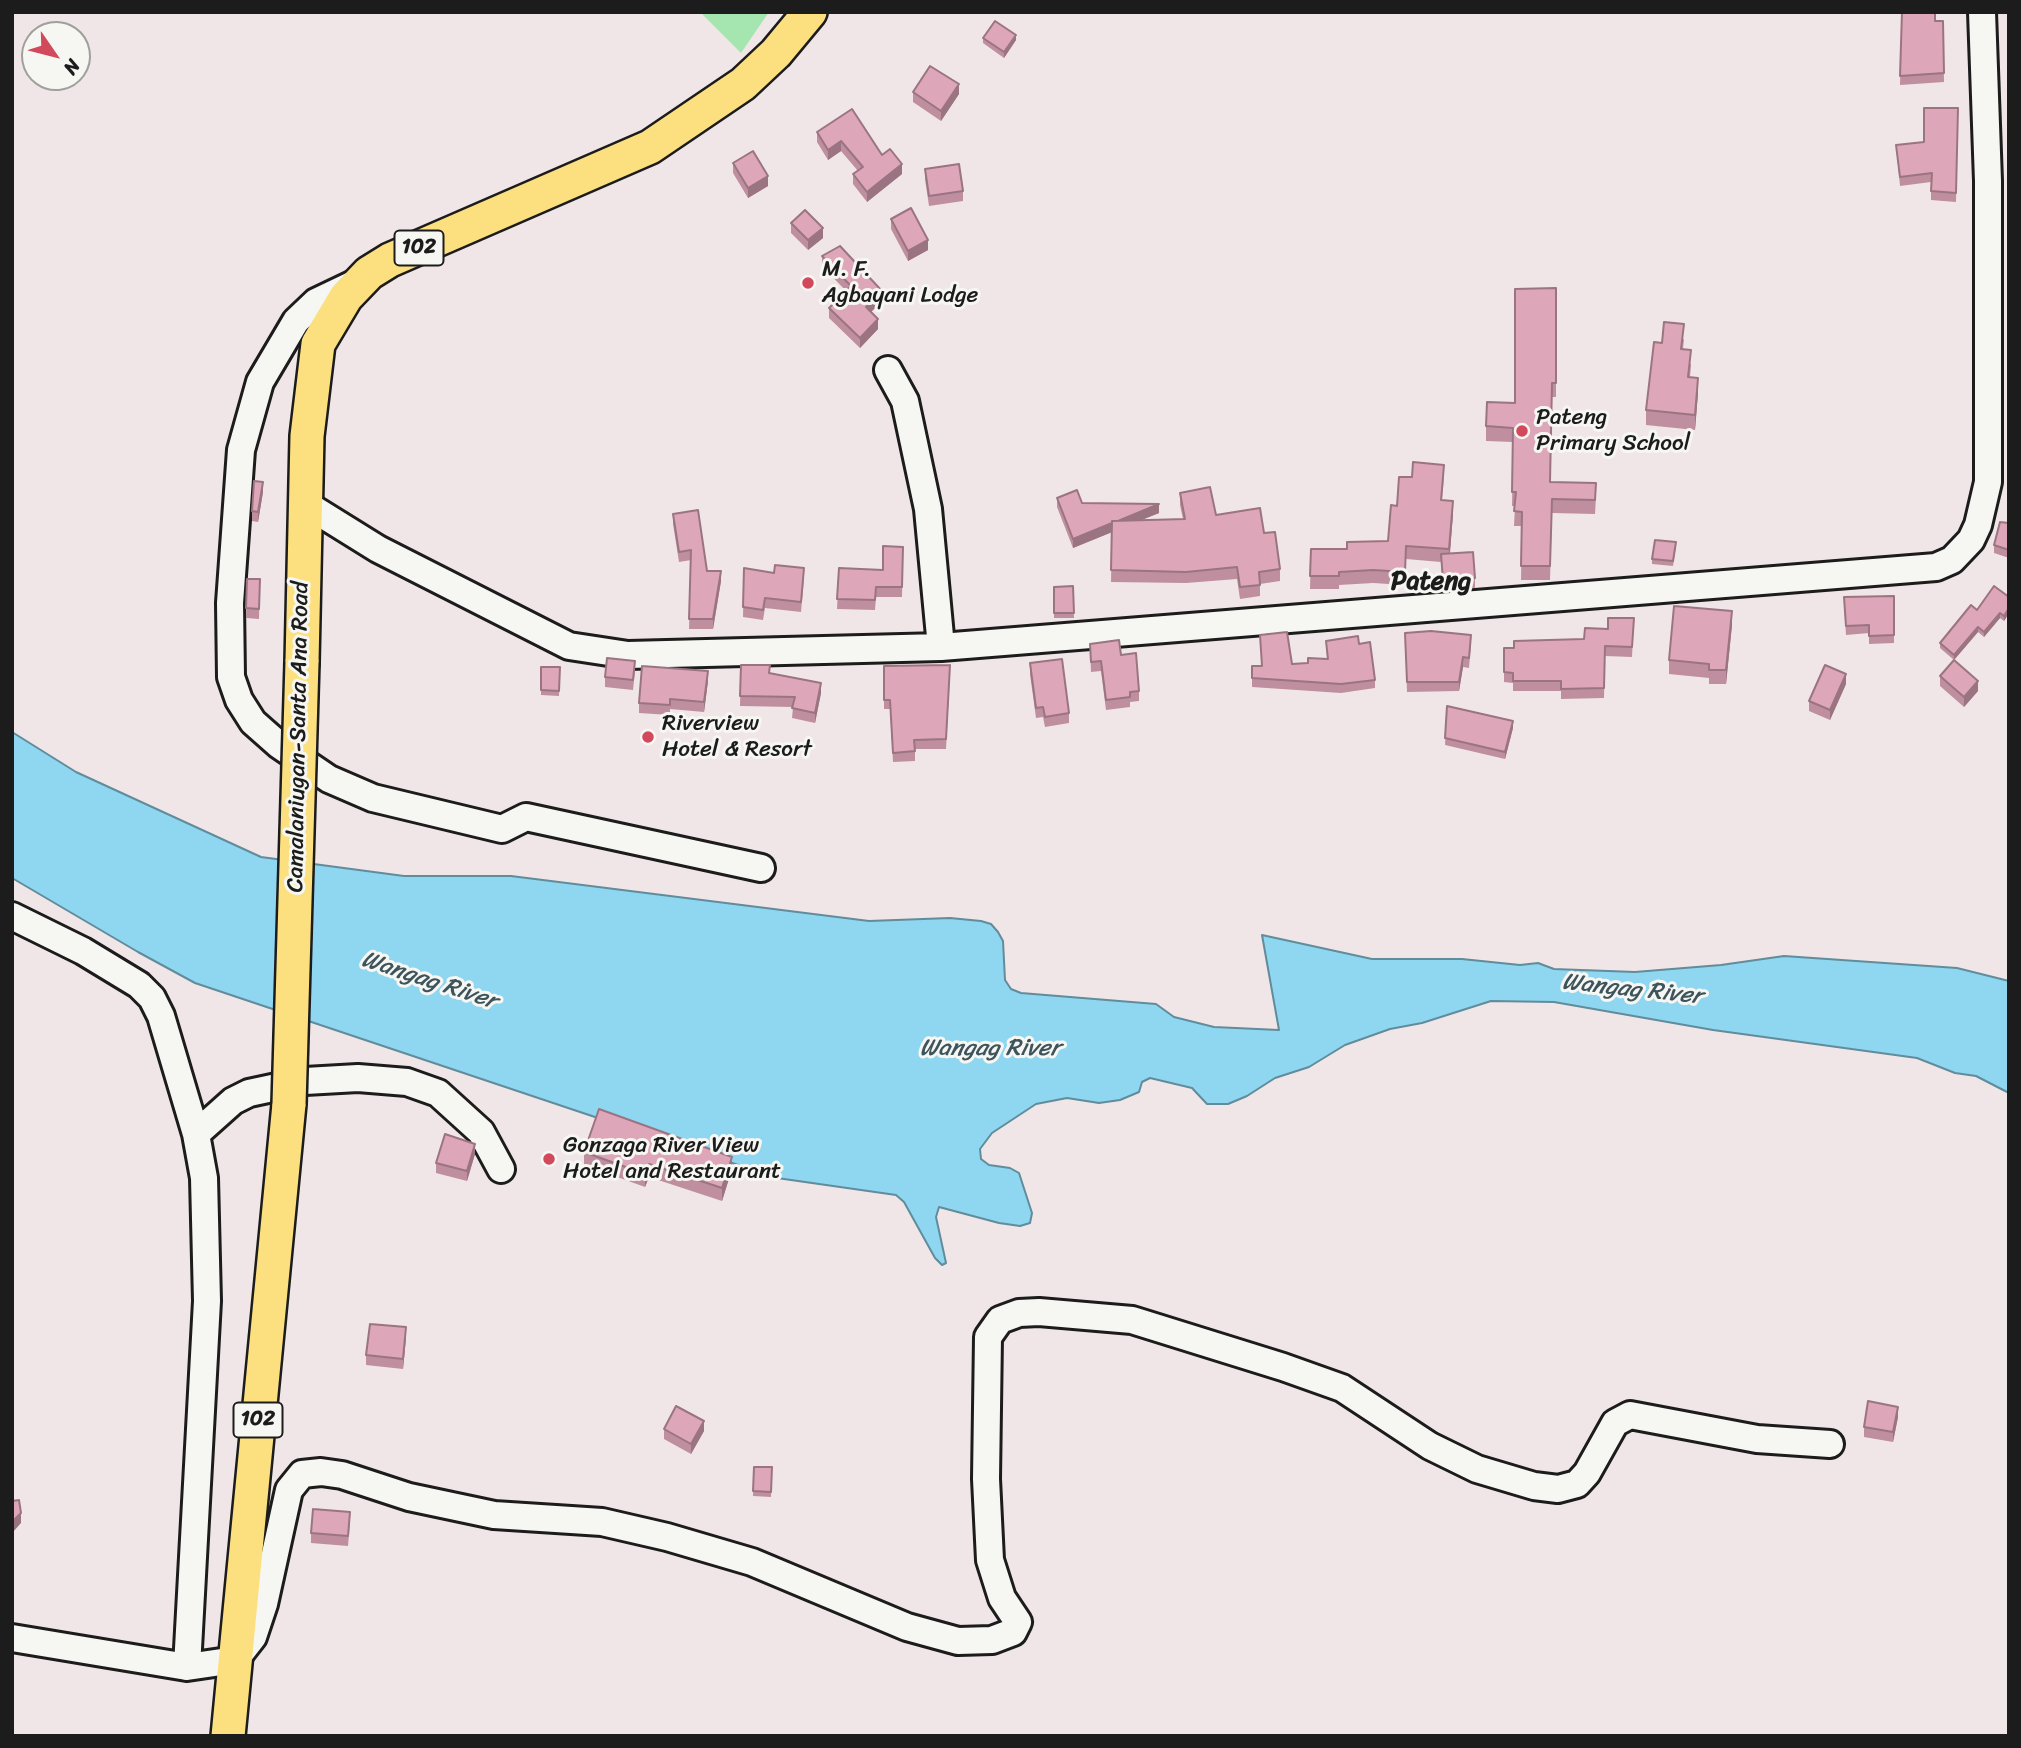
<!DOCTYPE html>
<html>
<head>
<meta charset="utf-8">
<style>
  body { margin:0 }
  #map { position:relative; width:2021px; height:1748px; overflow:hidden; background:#f1e6e7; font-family:Sriracha,sans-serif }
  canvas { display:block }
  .frame { position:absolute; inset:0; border:14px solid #1c1c1c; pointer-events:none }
  .north { position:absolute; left:21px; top:21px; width:70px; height:70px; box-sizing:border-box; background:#f6f6f2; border:2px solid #9f9f9c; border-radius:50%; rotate:125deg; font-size:19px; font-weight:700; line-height:28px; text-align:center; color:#1c1c1c }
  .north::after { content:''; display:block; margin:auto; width:24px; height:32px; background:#d1495b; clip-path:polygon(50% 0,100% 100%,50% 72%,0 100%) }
</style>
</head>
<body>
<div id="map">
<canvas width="2021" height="1748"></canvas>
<div class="frame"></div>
<div class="north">N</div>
</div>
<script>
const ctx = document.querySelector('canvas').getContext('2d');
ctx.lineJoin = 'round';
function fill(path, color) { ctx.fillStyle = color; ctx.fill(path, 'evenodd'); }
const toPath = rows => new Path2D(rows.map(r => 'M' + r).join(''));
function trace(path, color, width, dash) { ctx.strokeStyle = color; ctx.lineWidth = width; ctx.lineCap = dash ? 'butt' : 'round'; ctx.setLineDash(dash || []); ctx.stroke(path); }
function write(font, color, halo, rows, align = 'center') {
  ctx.font = font + ' Sriracha,sans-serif'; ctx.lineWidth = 6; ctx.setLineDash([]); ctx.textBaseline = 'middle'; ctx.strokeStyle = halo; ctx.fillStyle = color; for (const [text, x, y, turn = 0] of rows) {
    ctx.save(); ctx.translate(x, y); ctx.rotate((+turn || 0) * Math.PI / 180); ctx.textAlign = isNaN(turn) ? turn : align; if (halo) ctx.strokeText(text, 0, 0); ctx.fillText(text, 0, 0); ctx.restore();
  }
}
const green = toPath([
  [700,12,769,12,741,53]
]);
const water = toPath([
  [12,732,76,772,261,857,404,876,511,876,869,921,950,918,981,921,991,924,998,932,1003,941,1005,980,1011,989,1021,993,1156,1004,1174,1017,1214,1027,1279,1030,1262,935,1372,959,1462,959,1520,965,1538,963,1554,969,1635,972,1721,965,1784,956,1957,968,2009,981,2009,1093,1976,1076,1955,1073,1917,1058,1713,1030,1554,1002,1491,1001,1422,1023,1390,1029,1345,1045,1309,1067,1275,1078,1247,1096,1228,1104,1207,1104,1192,1088,1150,1078,1142,1082,1139,1092,1120,1100,1099,1103,1067,1098,1036,1104,992,1133,980,1149,981,1159,989,1165,1010,1168,1019,1173,1032,1213,1030,1223,1020,1226,999,1223,939,1207,936,1217,946,1263,942,1265,935,1258,904,1202,896,1195,777,1178,195,983,138,952,12,878,12,732]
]);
const minor = toPath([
  [360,281,316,302,296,321,260,382,241,450,230,603,231,677,239,700,253,722,279,745,329,779,373,798,502,829,526,817,761,868],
  [888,370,905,401,928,509,941,647],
  [304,503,378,549,569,646,628,655,941,647,1936,567,1952,560,1971,540,1978,525,1988,482,1988,181,1982,12],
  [12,916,83,951,139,985,152,998,161,1016,196,1134,204,1178,207,1301,187,1667],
  [196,1134,233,1101,249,1093,305,1081,358,1078,407,1082,438,1093,481,1132,501,1169],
  [12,1638,187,1667,235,1660,253,1637,264,1604,289,1490,302,1474,321,1472,342,1475,409,1497,494,1515,602,1522,667,1537,752,1562,907,1627,958,1641,992,1640,1013,1632,1018,1622,1002,1598,990,1560,986,1479,988,1337,1000,1320,1019,1313,1039,1312,1132,1320,1283,1367,1342,1388,1430,1446,1477,1469,1534,1486,1558,1489,1577,1484,1587,1473,1615,1423,1630,1415,1757,1439,1830,1444]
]);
const major = toPath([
  [302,662,307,436,318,344,346,297,369,273,390,260,650,147,743,84,776,53,810,12],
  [228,1736,289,1104]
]);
const majorBridge = toPath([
  [289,1104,302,662]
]);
const wall = toPath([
  [1902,12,1935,21,1943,21,1944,82,1900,85],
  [983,38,1016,40,1004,58,983,43],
  [913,92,959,94,941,121,913,102],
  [1958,108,1956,202,1931,200,1931,182,1900,186,1896,145,1924,142],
  [817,132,882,155,902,174,867,202,853,184,853,174,858,171,841,151,828,160,817,142],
  [733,163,768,186,748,198,733,173],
  [925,169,963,191,963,201,929,206,925,179],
  [891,219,928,250,908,261,891,229],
  [791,223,823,238,808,250,791,233],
  [822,256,882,301,871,312,878,329,860,348,829,318,829,308,846,291,822,266],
  [1556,288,1556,397,1552,397,1550,482,1596,497,1595,514,1552,513,1550,580,1521,580,1522,526,1514,526,1515,506,1512,506,1513,442,1486,441,1486,426,1515,403],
  [1684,339,1683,349,1691,365,1690,377,1698,393,1695,430,1646,425,1646,410,1662,343],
  [1444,478,1442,500,1453,514,1450,554,1475,578,1475,588,1443,590,1441,562,1406,559,1405,585,1373,583,1339,585,1339,589,1310,589,1311,549,1347,549,1388,541],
  [263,492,258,522,252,521,252,511],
  [1180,493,1216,515,1264,533,1280,569,1280,581,1260,584,1260,596,1240,599,1237,579,1186,583,1111,582,1112,532,1073,548,1057,507,1057,498,1082,503,1159,513,1141,520,1183,519,1180,505],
  [673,514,707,571,721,581,713,629,689,629,691,560,679,562,673,524],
  [2009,523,2009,558,1994,553,1994,545],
  [903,547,902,597,876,597,875,610,837,609,839,568,883,570],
  [1676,547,1673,566,1652,564,1652,559],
  [744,568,804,578,801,612,765,608,763,620,743,617],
  [247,579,260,579,259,619,246,618],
  [1073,586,1074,618,1054,618,1054,587],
  [1894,596,1894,643,1869,644,1869,633,1846,635,1844,605],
  [2009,597,2009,613,2004,621,2000,618,1984,637,1978,632,1954,660,1978,691,1964,707,1940,686,1940,676,1954,660,1940,648,1940,643,1977,610],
  [1634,618,1632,657,1605,656,1604,698,1561,699,1561,691,1513,691,1513,683,1504,682,1504,648,1514,648,1584,639],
  [1732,625,1726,684,1709,684,1709,678,1669,674,1669,660],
  [1405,633,1471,644,1469,668,1463,667,1459,691,1407,692],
  [1326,641,1359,644,1375,680,1375,688,1341,693,1252,687,1252,666,1308,663,1327,659],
  [1090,644,1121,655,1139,691,1139,701,1130,702,1130,707,1106,710,1101,671,1091,672],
  [1030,663,1069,713,1069,723,1045,727,1043,717,1036,718,1030,674],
  [741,665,769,673,821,693,815,723,792,718,793,707,740,706],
  [884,666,950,674,946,749,915,749,915,761,893,762,890,709,884,709],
  [541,667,560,667,559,696,541,695],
  [635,671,633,690,605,687,605,677],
  [708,681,704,712,670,709,670,715,639,713,639,703],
  [1846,684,1830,720,1809,711,1809,701],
  [1447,706,1513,728,1505,759,1445,745],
  [584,1152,732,1169,722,1201,649,1177,645,1187,584,1165],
  [475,1154,467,1181,436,1173,436,1163],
  [406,1337,403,1369,366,1365,366,1355],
  [1898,1417,1893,1442,1864,1437,1864,1427],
  [664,1429,704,1431,691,1454,664,1439],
  [754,1467,772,1467,771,1497,753,1496],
  [350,1522,348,1546,311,1543,311,1533]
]);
const shadedWall = toPath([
  [1016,35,1016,40,1004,58,1004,52],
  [959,84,959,94,941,121,941,111],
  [841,141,841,151,828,160,828,150],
  [902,164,902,174,867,202,867,192],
  [768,176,768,186,748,198,748,188],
  [823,228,823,238,808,250,808,240],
  [928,240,928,250,908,261,908,251],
  [882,291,882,301,866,317,866,307],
  [878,319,878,329,860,348,860,338],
  [1698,378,1698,393,1695,430,1695,415],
  [263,482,263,492,258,522,258,512],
  [1453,501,1453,514,1449,562,1449,549],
  [1159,504,1159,513,1073,548,1073,539],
  [721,571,721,581,713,629,713,619],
  [2009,608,2009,613,2004,621,2004,616],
  [1732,611,1732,625,1726,684,1726,670],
  [2000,613,2000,618,1984,637,1984,632],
  [1978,627,1978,632,1954,660,1954,655],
  [1463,657,1463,667,1459,691,1459,682],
  [708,671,708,681,704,712,704,702],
  [1846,674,1846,684,1830,720,1830,710],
  [1978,681,1978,691,1964,707,1964,697],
  [821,683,821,693,815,723,815,713],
  [1513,721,1513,728,1505,759,1505,752],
  [475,1144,475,1154,467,1181,467,1171],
  [732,1157,732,1169,722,1201,722,1188],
  [649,1164,649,1177,645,1187,645,1174],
  [406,1327,406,1337,403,1369,403,1359],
  [1898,1407,1898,1417,1893,1442,1893,1432],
  [704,1421,704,1431,691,1454,691,1444],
  [21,1513,21,1523,13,1532,13,1522]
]);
const building = toPath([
  [1902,12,1935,12,1935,21,1943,21,1944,73,1900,76,1902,12],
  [995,21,1016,35,1004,52,983,38,995,21],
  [930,66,959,84,941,111,913,92,930,66],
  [1924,108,1958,108,1956,193,1931,191,1932,173,1900,177,1896,145,1924,142,1924,108],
  [852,109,882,155,890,149,902,164,867,192,853,174,863,167,841,141,828,150,817,132,852,109],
  [753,151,768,176,748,188,733,163,753,151],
  [959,164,963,191,929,196,925,169,959,164],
  [911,208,928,240,908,251,891,219,911,208],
  [805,210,823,228,808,240,791,223,805,210],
  [840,246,882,291,866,307,878,319,860,338,829,308,851,286,822,256,840,246],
  [1556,288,1556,383,1552,383,1550,482,1596,483,1595,500,1552,499,1550,566,1521,566,1522,512,1514,511,1516,492,1512,492,1513,428,1486,426,1487,402,1515,403,1515,289,1556,288],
  [1664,322,1684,324,1681,349,1691,350,1688,377,1698,378,1695,415,1646,410,1654,342,1662,343,1664,322],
  [1413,462,1444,465,1441,500,1453,501,1449,549,1406,546,1405,572,1373,570,1339,572,1339,576,1310,576,1311,549,1347,549,1347,542,1388,541,1391,505,1397,506,1399,477,1412,477,1413,462],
  [254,481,263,482,258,512,252,511,254,481],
  [1210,487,1216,515,1260,508,1264,533,1275,532,1280,569,1259,572,1260,585,1240,587,1237,567,1186,572,1111,570,1112,521,1185,519,1180,493,1210,487],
  [1077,490,1082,503,1159,504,1118,521,1112,521,1112,523,1073,539,1057,498,1077,490],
  [698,510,707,571,721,571,713,619,689,619,691,550,679,552,673,514,698,510],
  [2000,522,2009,523,2009,550,1994,545,2000,522],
  [1655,540,1676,542,1673,561,1652,559,1655,540],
  [883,546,903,547,902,587,876,587,875,600,837,599,839,568,883,570,883,546],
  [1473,552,1475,578,1443,580,1441,554,1473,552],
  [775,565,804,568,801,602,765,598,763,610,743,607,744,568,774,573,775,565],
  [247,579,260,579,259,609,246,608,247,579],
  [1073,586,1074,613,1054,613,1054,587,1073,586],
  [1994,586,2009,597,2009,608,2004,616,2000,613,1984,632,1978,627,1954,655,1940,643,1971,605,1977,610,1994,586],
  [1894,596,1894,635,1869,636,1869,625,1846,626,1844,597,1894,596],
  [1674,606,1732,611,1726,670,1709,670,1709,664,1669,660,1674,606],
  [1608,618,1634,618,1632,647,1605,646,1604,688,1561,689,1561,681,1513,681,1513,673,1504,672,1504,648,1514,648,1514,641,1584,639,1585,628,1608,629,1608,618],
  [1431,631,1471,635,1469,658,1463,657,1459,682,1407,682,1405,633,1431,631],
  [1287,632,1292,664,1308,663,1308,658,1328,659,1326,641,1358,636,1359,644,1370,642,1375,680,1341,684,1252,678,1252,666,1262,666,1260,635,1287,632],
  [1119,640,1121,655,1136,653,1139,691,1130,692,1130,697,1106,700,1101,661,1091,662,1090,644,1119,640],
  [607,658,635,661,633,680,605,677,607,658],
  [1062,659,1069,713,1045,717,1043,707,1036,708,1030,663,1062,659],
  [1954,660,1978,681,1964,697,1940,676,1954,660],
  [741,665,770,665,769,673,821,683,815,713,792,708,795,697,740,696,741,665],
  [950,665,946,739,914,740,915,751,893,753,890,700,884,700,884,666,950,665],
  [1825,665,1846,674,1830,710,1809,701,1825,665],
  [642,666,708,671,704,702,670,699,670,705,639,703,642,666],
  [541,667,560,667,559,691,541,690,541,667],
  [1447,706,1513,721,1505,752,1445,738,1447,706],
  [599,1109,732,1157,722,1188,649,1164,645,1174,584,1152,599,1109],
  [445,1134,475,1144,467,1171,436,1163,445,1134],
  [370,1324,406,1327,403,1359,366,1355,370,1324],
  [1868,1401,1898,1407,1893,1432,1864,1427,1868,1401],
  [676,1406,704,1421,691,1444,664,1429,676,1406],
  [754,1467,772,1467,771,1492,753,1491,754,1467],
  [19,1500,21,1513,12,1522,12,1501,19,1500],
  [313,1509,350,1512,348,1536,311,1533,313,1509]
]);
const markers = [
  [808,283,7,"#d1495b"],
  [1522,431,7,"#d1495b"],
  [648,737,7,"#d1495b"],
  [549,1159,7,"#d1495b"]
];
const shields = [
  [419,248,49],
  [258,1420,49]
];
const shieldNames = [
  ["102",419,248],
  ["102",258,1420]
];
const poiNames = [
  ["M. F.",822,270],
  ["Agbayani Lodge",822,296],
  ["Pateng",1536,418],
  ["Primary School",1536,444],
  ["Riverview",662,724],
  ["Hotel & Resort",662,750],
  ["Gonzaga River View",563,1146],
  ["Hotel and Restaurant",563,1172]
];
const streetNames = [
  ["Camalaniugan-Santa Ana Road",299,737,-89]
];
const waterNames = [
  ["Wangag River",429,981,18],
  ["Wangag River",1632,990,6],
  ["Wangag River",990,1049]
];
const quarterNames = [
  ["Pateng",1431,582]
];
fill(green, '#a5e6b0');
fill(water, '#8fd6f0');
trace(water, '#618c9b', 2);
trace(minor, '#1c1c1c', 32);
trace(major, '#1c1c1c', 38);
trace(minor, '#f6f6f2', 26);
trace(major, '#fce080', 33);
trace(majorBridge, '#1c1c1c', 38, []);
trace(majorBridge, '#fce080', 33);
fill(wall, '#bf8f9f');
fill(shadedWall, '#9b7482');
fill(building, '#dea6b9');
trace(building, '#9b7482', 2);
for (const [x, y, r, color] of markers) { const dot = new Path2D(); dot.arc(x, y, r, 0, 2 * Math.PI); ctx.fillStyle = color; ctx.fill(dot); trace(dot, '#f6f6f2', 2.5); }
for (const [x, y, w] of shields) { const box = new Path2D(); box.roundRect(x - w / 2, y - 17.5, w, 35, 5); ctx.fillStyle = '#f6f6f2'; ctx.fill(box); trace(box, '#1c1c1c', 2); }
write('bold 21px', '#1c1c1c', null, shieldNames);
write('23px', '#1c1c1c', '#f6f6f2', poiNames, 'left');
write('23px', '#1c1c1c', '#f6f6f2', streetNames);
write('italic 24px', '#3e545c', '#f6f6f2', waterNames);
write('bold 26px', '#1c1c1c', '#f6f6f2', quarterNames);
</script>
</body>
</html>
